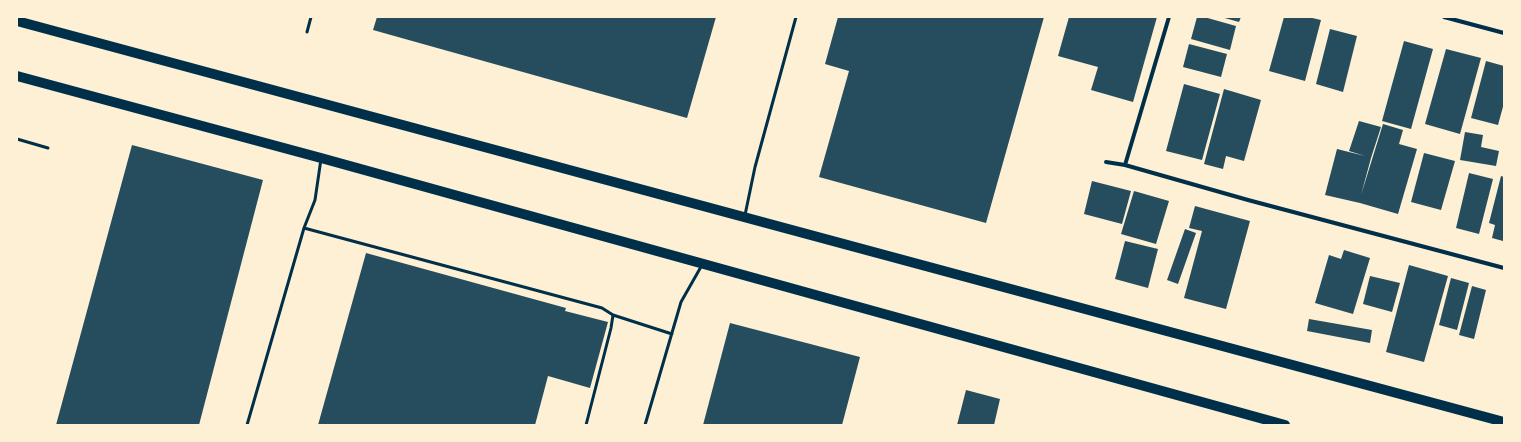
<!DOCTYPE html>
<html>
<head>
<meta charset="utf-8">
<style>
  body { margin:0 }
  #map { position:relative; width:1521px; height:442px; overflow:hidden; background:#fdf0d5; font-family:"Noto Serif",serif }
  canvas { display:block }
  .frame { position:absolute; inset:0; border:18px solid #fdf0d5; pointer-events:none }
</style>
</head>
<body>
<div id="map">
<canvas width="1521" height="442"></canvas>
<div class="frame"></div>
</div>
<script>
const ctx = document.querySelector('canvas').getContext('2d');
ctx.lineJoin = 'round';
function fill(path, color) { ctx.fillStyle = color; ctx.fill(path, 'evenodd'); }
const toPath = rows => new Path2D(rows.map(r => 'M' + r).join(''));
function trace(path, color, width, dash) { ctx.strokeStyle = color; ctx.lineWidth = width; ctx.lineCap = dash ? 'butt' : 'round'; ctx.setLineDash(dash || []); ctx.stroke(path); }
const building = toPath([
  [377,17,716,17,687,118,373,30],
  [838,17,1044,17,986,223,819,177,849,71,825,64],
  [1069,17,1157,17,1133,102,1091,90,1098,67,1058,56],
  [1197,17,1204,17,1236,26,1230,50,1191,39],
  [1221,17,1241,17,1239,22],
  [1284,17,1308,17,1321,20,1305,81,1269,71],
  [1330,29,1357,36,1343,92,1316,84],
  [1404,41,1433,49,1411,129,1382,121],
  [1189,44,1227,54,1221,77,1183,67],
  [1446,49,1481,58,1460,134,1425,124],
  [1486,61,1504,66,1504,103,1498,125,1471,118],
  [1184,84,1220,94,1202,160,1166,151],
  [1224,89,1261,100,1244,161,1226,156,1223,169,1204,164],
  [1359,121,1381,127,1371,158,1361,195,1383,124,1403,130,1399,144,1417,149,1398,214,1360,203,1325,195,1337,149,1365,156,1349,151],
  [1465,132,1483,135,1481,147,1499,151,1496,166,1460,160],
  [132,145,263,180,199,425,56,425],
  [1424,153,1455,161,1441,210,1411,202],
  [1469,173,1493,179,1479,234,1456,228],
  [1501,176,1504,177,1504,234,1503,241,1492,238,1495,225,1489,223],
  [1092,181,1131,191,1122,224,1084,214],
  [1134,191,1169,201,1156,244,1121,234],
  [1195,206,1250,221,1226,309,1184,298,1202,231,1189,228],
  [1185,229,1196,233,1178,284,1167,280],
  [1125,241,1158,249,1148,288,1115,279],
  [1344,250,1370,258,1353,314,1315,303,1329,255,1341,259],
  [366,253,566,308,565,311,608,322,590,388,548,376,535,425,318,425],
  [1409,265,1448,276,1424,362,1386,352],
  [1370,276,1400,283,1392,312,1363,304],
  [1451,278,1469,283,1457,330,1439,325],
  [1472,286,1486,290,1474,339,1459,335],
  [1309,319,1372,330,1370,343,1307,331],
  [730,323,860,357,842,425,703,425],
  [966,390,1000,399,994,425,957,425]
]);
const service = toPath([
  [307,32,311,17],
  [17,139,48,148],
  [745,215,755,167,796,17],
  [304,228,602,308,613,315,611,328,586,425],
  [613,315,672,334],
  [247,425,304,228,315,200,321,159],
  [645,425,681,302,702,265]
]);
const minor = toPath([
  [1444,17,1504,33],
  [1106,162,1125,165,1248,200,1504,268],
  [1125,165,1169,17]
]);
const primary = toPath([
  [17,21,1504,422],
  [17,76,321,158,1285,425]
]);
fill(building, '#264d5e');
trace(service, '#003049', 3);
trace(minor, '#003049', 4);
trace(primary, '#003049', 10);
</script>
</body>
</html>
